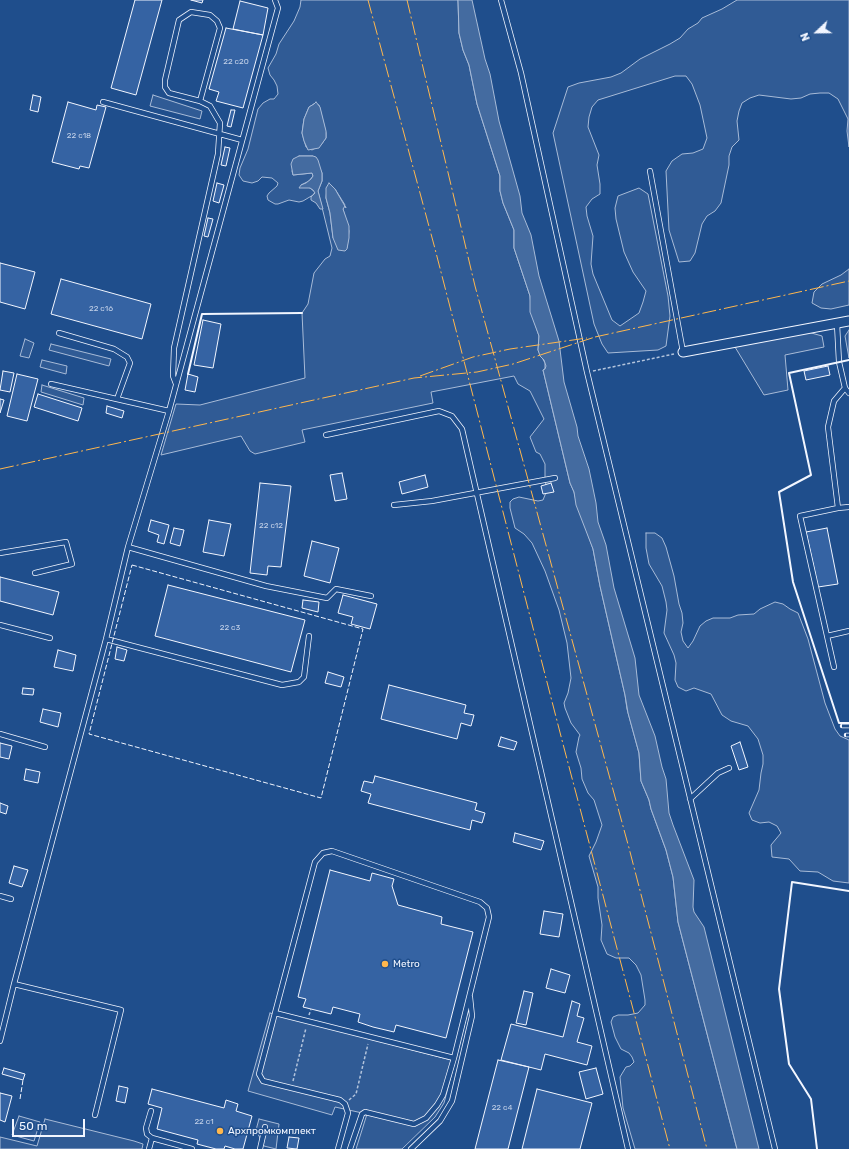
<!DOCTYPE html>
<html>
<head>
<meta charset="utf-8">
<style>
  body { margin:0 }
  #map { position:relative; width:849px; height:1149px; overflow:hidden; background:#1f4e8c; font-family:Rubik,sans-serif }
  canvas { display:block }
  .north { position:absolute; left:797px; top:12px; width:40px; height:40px; -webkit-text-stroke:3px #1f4e8c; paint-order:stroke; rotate:248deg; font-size:11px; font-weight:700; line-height:16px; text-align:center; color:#f2f6ff }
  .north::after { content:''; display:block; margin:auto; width:14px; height:18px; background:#f2f6ff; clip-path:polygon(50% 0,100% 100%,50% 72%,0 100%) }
  .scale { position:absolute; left:12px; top:1119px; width:73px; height:18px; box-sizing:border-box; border:2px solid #f2f6ff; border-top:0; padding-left:5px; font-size:12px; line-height:14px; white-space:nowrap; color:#f2f6ff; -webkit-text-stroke:3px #1f4e8c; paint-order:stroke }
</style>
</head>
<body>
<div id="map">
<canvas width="849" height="1149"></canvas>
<div class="north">N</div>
<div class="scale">50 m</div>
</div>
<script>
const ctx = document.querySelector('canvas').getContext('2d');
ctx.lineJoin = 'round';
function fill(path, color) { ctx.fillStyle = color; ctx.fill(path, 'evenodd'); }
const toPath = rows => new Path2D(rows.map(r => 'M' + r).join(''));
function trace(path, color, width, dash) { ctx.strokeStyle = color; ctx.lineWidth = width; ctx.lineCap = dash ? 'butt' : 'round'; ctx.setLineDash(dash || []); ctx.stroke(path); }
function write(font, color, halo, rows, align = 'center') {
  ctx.font = font + ' Rubik,sans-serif'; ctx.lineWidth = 3; ctx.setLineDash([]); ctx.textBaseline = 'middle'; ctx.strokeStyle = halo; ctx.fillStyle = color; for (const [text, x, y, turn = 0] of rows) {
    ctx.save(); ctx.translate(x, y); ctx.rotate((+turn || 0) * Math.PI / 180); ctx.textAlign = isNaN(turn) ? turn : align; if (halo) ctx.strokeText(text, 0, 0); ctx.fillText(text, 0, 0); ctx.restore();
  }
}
const built = toPath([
  [301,0,458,0,459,33,463,50,469,65,477,104,500,176,500,191,503,203,514,230,514,248,530,296,531,306,534,321,539,336,538,350,545,363,545,369,543,370,570,483,574,492,576,500,593,549,600,586,625,695,627,709,639,753,641,781,649,800,651,809,666,850,673,877,678,922,737,1149,635,1149,623,1108,620,1077,626,1067,630,1066,634,1062,632,1057,629,1053,621,1049,615,1037,611,1022,613,1017,618,1015,628,1015,638,1013,645,1005,645,1000,641,975,636,965,629,958,616,958,607,954,601,940,602,925,598,898,598,887,589,856,596,842,602,825,594,800,588,793,582,779,581,768,576,752,579,737,580,735,571,723,565,708,564,703,568,693,571,678,567,643,559,610,545,571,532,543,524,534,515,528,510,508,510,502,513,499,519,497,538,501,543,500,547,490,545,480,545,464,540,454,536,452,530,437,544,419,530,391,518,384,514,376,431,392,433,403,302,430,305,442,255,454,250,451,241,436,161,455,176,404,200,405,305,378,302,313,308,304,314,273,325,259,330,256,332,248,318,191,322,181,322,173,313,156,299,156,292,171,293,175,312,173,313,176,309,181,301,185,310,188,315,192,313,195,303,201,299,202,289,200,278,204,275,204,268,200,267,196,269,193,277,186,278,183,272,178,262,177,258,181,252,183,243,181,239,175,240,168,248,149,258,109,263,103,270,99,274,99,278,94,277,86,274,80,270,75,268,68,276,54,279,44,294,21,300,7,301,0],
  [314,104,319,105,326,133,326,138,321,145,312,150,306,147,302,133,304,119,309,107,314,104],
  [330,185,335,189,345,205,343,209,344,213,349,231,347,248,333,238,330,213,326,198,327,188,328,186,330,185],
  [737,0,849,0,849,147,847,131,848,119,838,99,829,93,820,93,810,94,801,98,791,99,759,95,750,98,742,103,739,111,737,121,739,140,732,147,729,156,729,165,721,203,715,211,707,216,702,224,695,253,690,261,679,262,669,230,666,171,672,161,682,154,693,153,703,149,707,138,700,105,692,84,686,76,675,76,598,100,592,107,589,117,588,127,599,155,597,165,600,184,600,194,592,199,586,207,587,216,593,236,591,264,593,274,612,320,620,326,639,313,643,302,646,291,633,272,624,252,616,219,615,208,618,196,639,188,648,194,668,296,670,316,666,346,658,350,608,353,602,344,594,324,553,133,568,87,579,83,611,77,621,73,640,59,670,44,680,38,688,29,698,23,702,18,722,9,737,0],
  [153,95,202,111,200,119,150,106,153,95],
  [849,269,849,305,831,309,821,308,812,303,814,292,822,284,841,275,849,269],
  [849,330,849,358,845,336,849,330],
  [808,332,822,336,824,347,785,355,788,390,764,395,735,347,808,332],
  [25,339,34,343,29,358,20,356,25,339],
  [51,344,111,359,109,366,49,350,51,344],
  [42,360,67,366,66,374,40,367,42,360],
  [42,385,84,398,83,405,41,392,42,385],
  [646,533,655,533,662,538,666,547,674,576,679,604,682,613,683,623,681,632,683,641,688,648,693,641,700,626,706,621,713,618,730,618,738,615,754,614,760,609,775,602,783,604,790,609,798,613,808,639,825,703,835,729,840,736,849,740,849,883,833,881,818,872,800,871,789,859,772,857,771,845,781,833,777,826,769,822,760,823,752,820,749,813,759,790,761,773,763,764,763,755,758,739,748,726,731,721,722,715,711,694,694,688,686,691,678,687,675,680,676,663,674,655,664,633,667,610,666,602,662,586,649,564,646,548,646,533],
  [270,1013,455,1061,444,1103,435,1117,402,1149,356,1149,367,1114,335,1107,332,1115,248,1091,270,1013],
  [19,1116,40,1122,34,1141,12,1135,19,1116],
  [45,1119,134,1141,143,1144,142,1149,0,1149,0,1137,37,1146,45,1119],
  [259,1119,279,1124,276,1149,264,1146,256,1130,259,1119]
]);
const water = toPath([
  [458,0,472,0,485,59,490,74,499,121,520,196,522,213,531,235,539,276,559,341,564,382,577,427,578,436,589,469,596,503,598,522,606,545,614,588,635,658,639,695,655,736,662,767,666,779,669,813,673,825,694,880,693,907,694,912,704,927,759,1149,737,1149,678,922,673,877,666,850,651,809,649,800,641,781,639,753,628,713,625,695,600,586,593,549,576,505,574,492,570,483,543,370,545,369,546,366,544,360,540,356,538,350,539,336,530,312,530,296,514,248,514,230,503,203,500,191,500,176,477,104,469,65,463,50,459,33,458,0],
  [316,102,320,107,326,131,326,138,319,148,308,150,304,141,302,133,304,119,309,107,314,104,316,102],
  [299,156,313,156,316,157,318,160,322,173,322,181,318,191,323,209,320,209,316,203,311,200,311,197,315,193,313,190,310,188,299,188,301,185,306,183,311,179,313,176,312,173,293,175,291,164,293,159,299,156],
  [329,183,335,189,346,208,345,206,343,209,349,226,349,238,347,249,345,251,338,250,333,238,330,213,326,198,326,188,329,183]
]);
const building = toPath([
  [135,0,162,0,136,95,111,88,135,0],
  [191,0,203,0,202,3,191,0],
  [240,1,268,8,263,35,233,29,240,1],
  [226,28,263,35,243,108,216,101,219,92,209,89,226,28],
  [33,95,41,97,38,112,30,110,33,95],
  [68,102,96,110,97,105,106,107,89,168,80,166,79,169,52,162,68,102],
  [231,110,235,110,231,127,227,126,231,110],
  [225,147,230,148,226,166,221,165,225,147],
  [217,183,224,185,219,203,213,201,217,183],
  [208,218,213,219,208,237,204,236,208,218],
  [0,263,35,272,25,309,0,302,0,263],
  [61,279,151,304,142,339,51,314,61,279],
  [203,320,221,324,213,368,194,365,203,320],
  [828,366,830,375,806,380,804,371,828,366],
  [3,371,14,373,10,392,0,390,3,371],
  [17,374,38,379,27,421,7,416,17,374],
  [188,374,198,377,195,392,185,390,188,374],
  [38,394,82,408,78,421,34,407,38,394],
  [0,399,4,400,0,413,0,399],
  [107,406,124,411,122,418,106,413,107,406],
  [342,473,347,499,335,501,330,475,342,473],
  [425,475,428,487,402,494,399,482,425,475],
  [260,483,291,486,281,567,268,566,267,575,250,573,260,483],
  [551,483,554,492,543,494,541,486,551,483],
  [151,520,169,525,164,544,157,542,159,535,148,531,151,520],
  [209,520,231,524,224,556,203,552,209,520],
  [174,528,184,530,180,546,170,543,174,528],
  [827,528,838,584,818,587,806,532,827,528],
  [312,541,339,548,330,583,304,576,312,541],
  [0,577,59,592,53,615,0,601,0,577],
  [168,585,305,620,291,672,155,636,168,585],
  [343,595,377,604,370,629,351,624,353,617,338,613,343,595],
  [303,600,319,602,318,612,302,608,303,600],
  [117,647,127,650,124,661,115,659,117,647],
  [58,650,76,655,73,671,54,667,58,650],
  [328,672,344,677,341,687,325,683,328,672],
  [389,685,466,705,464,713,474,715,471,726,461,723,457,739,381,719,389,685],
  [23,688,34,689,33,695,22,694,23,688],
  [43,709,61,713,58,727,40,722,43,709],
  [501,737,517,742,514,750,498,746,501,737],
  [740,742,748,767,739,770,731,746,740,742],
  [0,743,12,746,9,759,0,757,0,743],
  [26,769,40,772,38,783,24,780,26,769],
  [375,776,477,803,475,810,485,813,482,823,472,820,470,830,368,803,371,794,361,791,364,781,373,783,375,776],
  [0,803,8,806,6,814,0,812,0,803],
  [515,833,544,841,541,850,513,842,515,833],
  [14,866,28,870,22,887,9,883,14,866],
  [330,870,370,881,372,873,394,879,392,886,398,905,442,917,441,924,473,932,446,1038,396,1025,394,1032,373,1027,358,1022,360,1014,333,1007,331,1014,303,1007,306,999,298,997,330,870],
  [544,911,563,914,559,937,540,934,544,911],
  [551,969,570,975,565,993,546,988,551,969],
  [524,991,533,993,526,1025,516,1023,524,991],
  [572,1001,580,1004,577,1016,584,1018,577,1042,592,1046,587,1065,545,1054,541,1070,501,1060,511,1024,563,1037,572,1001],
  [498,1060,529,1067,508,1149,475,1149,498,1060],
  [4,1068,25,1074,23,1080,2,1074,4,1068],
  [596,1068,603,1094,586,1099,579,1072,596,1068],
  [119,1086,128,1088,125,1103,116,1101,119,1086],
  [152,1089,224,1108,226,1100,238,1104,236,1111,252,1116,243,1149,235,1149,225,1146,224,1149,216,1149,197,1144,198,1140,157,1129,162,1108,148,1104,152,1089],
  [537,1089,592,1103,580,1149,522,1149,537,1089],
  [0,1093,12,1096,5,1122,0,1120,0,1093],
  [289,1137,299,1138,297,1149,287,1148,289,1137]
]);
const path = toPath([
  [593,371,674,354],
  [309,1015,311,1009],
  [293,1081,306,1028],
  [349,1100,356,1094,368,1044]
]);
const service = toPath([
  [501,0,521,73,587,372,775,1149],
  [103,102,242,140],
  [650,171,683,352],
  [837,324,839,362,845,388,849,393],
  [59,333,114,349,127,357,130,363,117,399],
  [51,384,169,411],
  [176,384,173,376,174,348,218,154,220,123,210,106,200,101,169,93,165,87,165,80,179,20,191,12,210,15,217,21,220,28,200,101],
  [326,435,439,411,452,416,462,429,628,1149],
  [394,505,432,501,555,478],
  [838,508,828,427,834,401,845,388],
  [128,547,266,586,327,598,336,589,371,596],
  [0,553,66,542,72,564,35,573],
  [0,625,50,638],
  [827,636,849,631],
  [106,639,282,685,299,682,304,677,309,636],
  [834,667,800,516,838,508,849,507],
  [0,734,45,747],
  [690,799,718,773,729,768],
  [0,896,11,899],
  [14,984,121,1010,95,1115],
  [275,1013,315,862,323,853,332,851,480,902,487,908,489,917,454,1058],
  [0,1041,14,984,106,639,128,547,169,411,278,8,275,0],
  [151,1111,146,1128,147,1134,152,1138,192,1149],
  [149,1149,152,1138],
  [260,1149,265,1127],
  [338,1149,348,1113,345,1104,340,1100,263,1081,259,1074,275,1013,454,1058,443,1095,437,1105,426,1118,414,1124,365,1112,362,1114,350,1149],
  [411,1149,440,1121,452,1101,472,1016,470,997]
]);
const minor = toPath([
  [683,352,849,321]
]);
const rail = toPath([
  [842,726,849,726],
  [846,735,849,735]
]);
const fence = toPath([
  [132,565,363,629,321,798,89,734,132,565],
  [20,1099,23,1080]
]);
const wall = toPath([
  [849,360,789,373,811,475,779,492,793,582,839,723,849,723],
  [188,374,202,314,302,313],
  [817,1149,811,1099,789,1064,779,989,792,882,849,891]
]);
const power = toPath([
  [368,0,434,245,563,744,670,1149],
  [407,0,475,286,629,848,707,1149],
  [595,337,849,281],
  [420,376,473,357,510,349,587,338],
  [0,469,414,378,477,372,513,364,595,337]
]);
const markers = [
  [385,964,4,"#ffb74d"],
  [220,1131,4,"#ffb74d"]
];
const numberNames = [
  ["22 с20",236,62],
  ["22 с18",79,136],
  ["22 с16",101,309],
  ["22 с12",271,526],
  ["22 с3",230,628],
  ["22 с4",502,1108],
  ["22 с1",204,1122]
];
const poiNames = [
  ["Metro",393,964],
  ["Архпромкомплект",228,1131]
];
fill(built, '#305b95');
trace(built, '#a8bbd7', 1);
fill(water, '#446ba0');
trace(water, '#a8bbd7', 1);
fill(building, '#3563a3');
trace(building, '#f2f6ff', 1);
trace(service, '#f2f6ff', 6);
trace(minor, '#f2f6ff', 11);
trace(path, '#b3c4dc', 1.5, [3, 2]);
trace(service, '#1f4e8c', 4.5);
trace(minor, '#1f4e8c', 9);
trace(rail, '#f2f6ff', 4.5);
trace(rail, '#1f4e8c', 3, [9]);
trace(fence, '#f2f6ff', 1, [5, 2]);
trace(wall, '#f2f6ff', 2);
trace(power, '#ffb74d', 1, [14, 3, 2, 3]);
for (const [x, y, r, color] of markers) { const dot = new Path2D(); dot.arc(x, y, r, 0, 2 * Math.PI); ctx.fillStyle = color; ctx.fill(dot); trace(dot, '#1f4e8c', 1.5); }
write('8px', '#c3d1e8', null, numberNames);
write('10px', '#f2f6ff', '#1f4e8c', poiNames, 'left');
</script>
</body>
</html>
